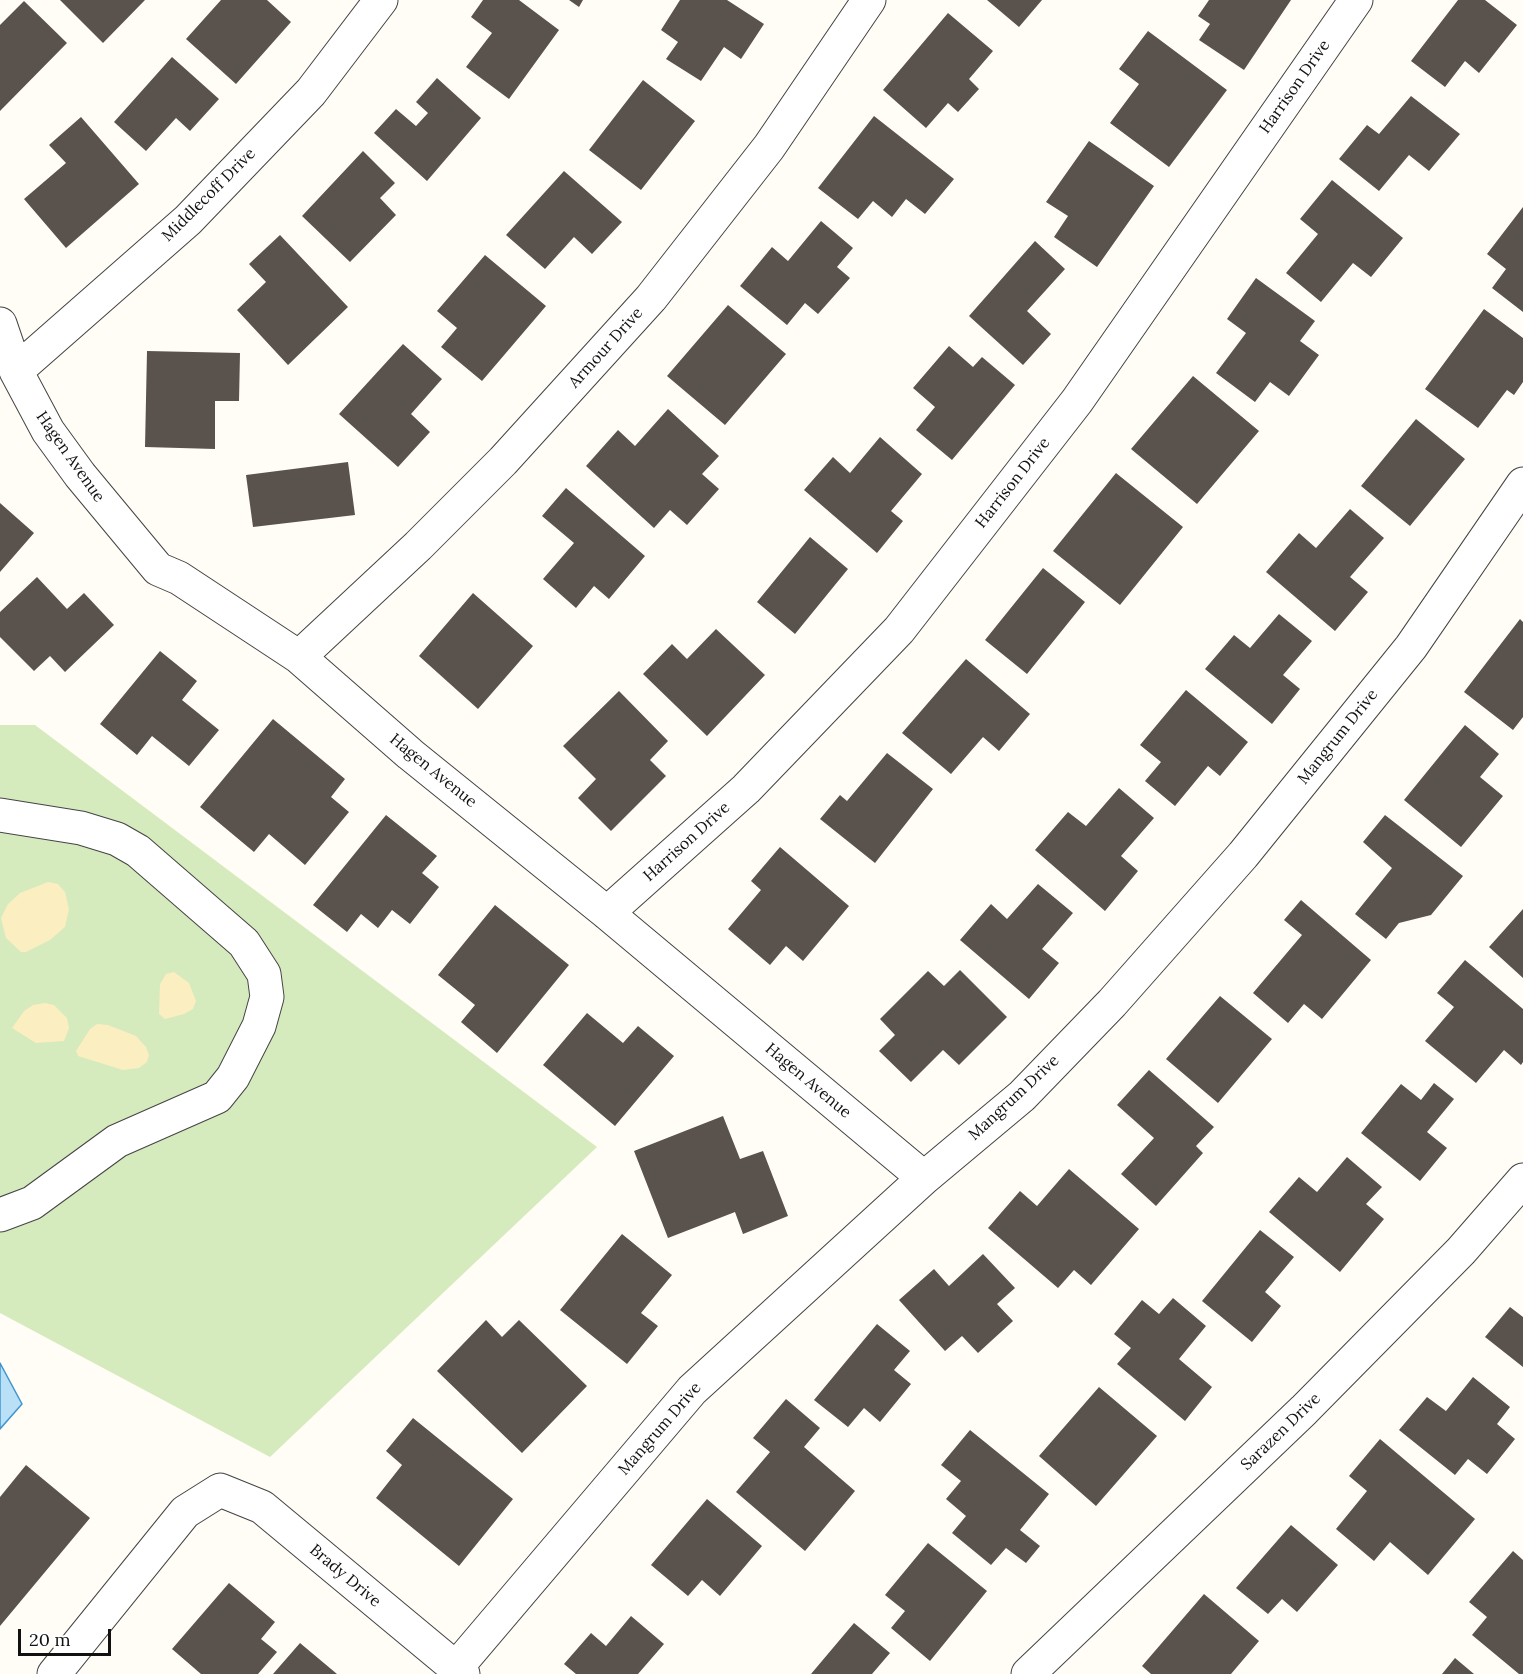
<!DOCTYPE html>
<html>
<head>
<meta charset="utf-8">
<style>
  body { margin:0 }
  #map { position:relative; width:1523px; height:1674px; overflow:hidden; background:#fffdf5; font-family:Lora,serif }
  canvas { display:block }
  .scale { position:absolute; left:18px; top:1629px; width:93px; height:27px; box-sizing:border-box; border:3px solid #111; border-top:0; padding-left:8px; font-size:18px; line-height:21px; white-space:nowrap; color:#111; -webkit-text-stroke:4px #fff; paint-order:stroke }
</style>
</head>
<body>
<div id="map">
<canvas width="1523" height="1674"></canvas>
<div class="scale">20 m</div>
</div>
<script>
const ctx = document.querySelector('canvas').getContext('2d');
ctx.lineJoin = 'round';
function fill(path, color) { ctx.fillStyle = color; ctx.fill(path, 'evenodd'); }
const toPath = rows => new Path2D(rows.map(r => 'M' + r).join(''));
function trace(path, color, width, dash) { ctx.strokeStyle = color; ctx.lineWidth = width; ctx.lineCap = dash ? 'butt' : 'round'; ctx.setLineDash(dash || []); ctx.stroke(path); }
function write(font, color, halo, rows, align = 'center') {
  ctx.font = font + ' Lora,serif'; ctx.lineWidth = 6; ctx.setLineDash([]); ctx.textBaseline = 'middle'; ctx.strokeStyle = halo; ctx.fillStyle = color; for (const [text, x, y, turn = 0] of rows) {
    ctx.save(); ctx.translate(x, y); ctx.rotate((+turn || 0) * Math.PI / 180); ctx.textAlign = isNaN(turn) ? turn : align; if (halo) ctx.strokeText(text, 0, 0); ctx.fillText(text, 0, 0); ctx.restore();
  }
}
const green = toPath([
  [0,725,35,725,597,1147,270,1457,0,1313]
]);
const sand = toPath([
  [48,882,58,884,65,892,69,909,65,927,50,940,26,952,21,952,6,938,1,918,8,904,20,893],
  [174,972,189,983,196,1001,193,1009,184,1014,165,1019,159,1014,160,984,166,974],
  [45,1003,54,1005,67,1018,69,1028,64,1041,36,1043,12,1028,24,1011,33,1005],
  [97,1024,108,1025,136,1036,146,1047,149,1055,147,1062,139,1068,123,1070,78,1056,76,1051,90,1029]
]);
const water = toPath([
  [0,1363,22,1404,0,1429,0,1363]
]);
const building = toPath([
  [60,0,145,0,103,43],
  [221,0,267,0,291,22,236,84,186,39],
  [483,0,519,0,559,30,509,99,466,67,492,33,471,17],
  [569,0,583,0,579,7],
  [680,0,727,0,764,24,741,59,724,47,701,81,666,59,678,42,661,30],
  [987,0,1042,0,1019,27],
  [1209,0,1291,0,1244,70,1199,40,1210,24,1198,16],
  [1458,0,1485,0,1517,25,1479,73,1465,61,1445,87,1411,61],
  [24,1,67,43,0,111,0,25],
  [948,13,993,51,969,79,979,89,958,112,948,103,926,128,883,90],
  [1148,31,1227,90,1169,167,1110,123,1139,84,1119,69],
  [172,57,219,99,190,131,176,118,146,151,114,122],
  [437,78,481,118,427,181,374,133,396,109,416,126,428,113,416,102],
  [643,80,695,121,641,190,589,150],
  [1411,96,1460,134,1429,171,1409,155,1379,191,1339,159,1367,125,1379,134],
  [874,116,954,179,925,214,906,199,892,217,873,201,858,219,818,188],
  [81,117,139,184,66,248,24,199,66,163,49,145],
  [1089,141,1154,186,1097,267,1054,237,1068,216,1046,202],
  [363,151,395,183,380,198,396,215,350,262,302,216],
  [564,171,622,222,592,254,574,237,545,269,506,235],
  [1332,180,1403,238,1371,277,1353,263,1321,302,1286,273,1318,234,1300,219],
  [1523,207,1523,312,1492,288,1506,269,1487,254],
  [821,221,853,248,837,267,850,278,818,314,805,303,787,325,740,286,772,247,788,261],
  [280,235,348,307,288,365,237,310,266,282,249,264],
  [1035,241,1065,269,1027,311,1051,334,1023,365,969,316],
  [485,255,546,306,482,381,441,347,457,328,437,311],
  [1256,278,1315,321,1300,341,1319,355,1289,396,1270,382,1255,402,1216,373,1246,333,1227,319],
  [728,305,786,354,725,425,667,376],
  [1484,309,1523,338,1523,382,1514,395,1507,390,1478,428,1425,389],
  [403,344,442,379,411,414,430,432,398,467,339,414],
  [949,346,973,367,982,357,1015,385,952,460,916,430,935,407,913,388],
  [147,351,240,353,239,401,215,401,215,449,145,447],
  [1193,376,1259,431,1197,504,1131,449],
  [668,409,719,456,702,474,719,489,687,525,670,510,654,528,586,466,618,430,635,446],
  [1416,419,1465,459,1410,526,1361,486],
  [880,437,922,474,891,511,903,521,877,553,804,490,833,457,850,473],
  [348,462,355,515,253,527,246,475],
  [1116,473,1183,527,1120,605,1053,551],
  [566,488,645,556,609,599,594,586,576,608,543,579,574,543,542,516],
  [0,503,34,533,0,572],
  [1350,509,1384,538,1350,577,1368,592,1335,631,1266,572,1299,533,1316,548],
  [810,537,848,569,795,634,757,602],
  [1043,568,1085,602,1027,674,985,640],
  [37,577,67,609,84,593,114,625,65,672,50,656,34,671,0,637,0,612],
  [473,593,533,646,478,709,419,656],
  [1279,614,1312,641,1283,675,1300,689,1272,724,1205,669,1234,635,1250,648],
  [1520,619,1523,622,1523,717,1513,730,1464,692],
  [716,629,765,675,707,736,643,674,672,644,687,659],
  [160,651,197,681,182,700,219,730,189,766,152,736,137,755,100,724],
  [966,659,1030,714,999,751,983,737,951,774,902,733],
  [1186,690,1248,742,1220,776,1208,766,1175,806,1145,781,1161,762,1140,745],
  [619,691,668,741,650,760,666,776,611,831,578,798,596,779,563,746],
  [273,719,345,779,331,797,349,812,305,865,269,834,254,852,200,807],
  [1465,725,1499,754,1480,777,1503,796,1461,847,1404,800],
  [887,753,933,789,875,863,820,819,840,795,847,801],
  [1119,788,1154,818,1121,856,1138,871,1105,911,1035,850,1068,812,1086,826],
  [386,815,437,856,422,873,439,887,410,924,392,910,378,928,361,914,347,932,313,905],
  [1385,815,1463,876,1431,915,1399,923,1386,939,1355,914,1392,868,1363,842],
  [780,847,849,906,803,961,786,946,770,965,728,929,761,890,751,881],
  [1038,884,1073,913,1042,949,1059,963,1029,999,960,940,991,904,1007,919],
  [1301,900,1371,960,1322,1019,1304,1004,1288,1023,1253,993,1302,935,1284,920],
  [495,905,569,965,497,1053,461,1022,475,1005,438,975],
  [1523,909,1523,978,1489,947],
  [1465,960,1523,1009,1523,1062,1521,1065,1504,1050,1476,1083,1425,1041,1454,1007,1437,993],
  [960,970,1007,1017,959,1065,943,1050,911,1082,879,1051,895,1035,880,1019,928,971,944,986],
  [1220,996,1272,1039,1218,1103,1166,1059],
  [587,1013,623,1043,638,1026,674,1056,615,1126,543,1065],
  [1149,1070,1214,1127,1196,1146,1203,1153,1156,1206,1121,1174,1154,1138,1117,1105],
  [1434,1083,1454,1099,1427,1132,1447,1148,1420,1181,1361,1133,1401,1084,1421,1100],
  [723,1116,740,1159,763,1151,788,1216,743,1234,735,1212,668,1238,634,1151],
  [1347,1157,1382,1187,1366,1204,1384,1219,1340,1272,1269,1212,1299,1177,1317,1192],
  [1069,1169,1139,1229,1091,1285,1074,1270,1058,1288,988,1228,1020,1191,1037,1206],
  [1260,1230,1294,1257,1265,1292,1281,1306,1252,1342,1202,1301],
  [622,1234,672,1275,641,1313,658,1326,627,1364,560,1310],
  [983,1254,1015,1288,997,1304,1013,1321,978,1353,962,1336,945,1351,899,1300,934,1269,949,1286],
  [1173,1298,1206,1326,1179,1359,1212,1387,1185,1421,1117,1364,1131,1348,1114,1334,1142,1300,1159,1314],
  [1510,1307,1523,1317,1523,1367,1485,1337],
  [486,1320,502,1337,519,1320,587,1386,522,1453,437,1371],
  [877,1324,910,1351,894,1370,911,1384,880,1422,864,1408,848,1427,814,1400],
  [1473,1377,1510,1407,1497,1424,1515,1439,1487,1474,1468,1459,1455,1475,1399,1430,1427,1397,1446,1411],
  [1099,1387,1157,1436,1096,1506,1039,1456],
  [786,1399,820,1428,804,1447,855,1491,805,1551,736,1492,770,1452,753,1438],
  [413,1418,513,1499,459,1566,376,1498,402,1465,386,1451],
  [970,1430,1049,1494,1020,1530,1040,1546,1026,1563,1006,1548,991,1565,952,1533,966,1516,946,1499,961,1481,941,1465],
  [1380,1439,1475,1519,1428,1575,1390,1542,1374,1561,1336,1529,1367,1491,1349,1476],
  [26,1465,90,1518,0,1626,0,1497],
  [707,1499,762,1546,720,1596,702,1580,688,1596,651,1565],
  [1291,1525,1338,1565,1297,1612,1282,1599,1268,1614,1236,1588],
  [928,1543,987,1591,930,1661,891,1628,905,1611,885,1595],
  [1513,1551,1523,1560,1523,1674,1519,1674,1472,1635,1487,1617,1469,1602],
  [229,1583,275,1622,261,1639,277,1652,258,1674,201,1674,172,1649],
  [1204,1594,1259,1641,1231,1674,1151,1674,1142,1666],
  [631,1616,664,1644,638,1674,576,1674,564,1664,591,1633,606,1646],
  [854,1623,890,1653,872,1674,811,1674],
  [300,1643,337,1674,273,1674],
  [1455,1658,1474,1674,1442,1674]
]);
const minor = toPath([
  [0,324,16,371,48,431,80,475,158,569,179,578,299,657,410,754,607,913,924,1178],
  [16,371,188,220,311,92,381,0],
  [299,657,418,546,503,461,651,298,769,147,869,0],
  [0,815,81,828,117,839,138,851,244,943,264,974,267,997,259,1026,233,1077,217,1097,117,1141,32,1203,0,1215],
  [607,913,746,789,899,630,1077,401,1356,0],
  [456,1668,692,1390,924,1178,1022,1096,1112,1003,1243,855,1411,647,1523,484],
  [54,1674,185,1512,220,1490,262,1507,463,1674],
  [1028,1674,1304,1410,1461,1251,1523,1180]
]);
const streetNames = [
  ["Harrison Drive",1295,87,-55],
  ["Middlecoff Drive",209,195,-45],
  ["Armour Drive",606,348,-48],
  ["Hagen Avenue",70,457,55],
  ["Harrison Drive",1013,483,-52],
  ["Mangrum Drive",1338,737,-51],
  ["Hagen Avenue",433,771,39],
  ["Harrison Drive",687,842,-42],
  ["Hagen Avenue",808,1081,40],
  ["Mangrum Drive",1014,1098,-43],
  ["Mangrum Drive",660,1429,-49],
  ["Sarazen Drive",1281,1432,-44],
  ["Brady Drive",345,1576,40]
];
fill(green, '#d5ebbd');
fill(sand, '#fbeec1');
fill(water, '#b9e0f7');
trace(water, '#3f96cf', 1.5);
fill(building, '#5a524d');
trace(minor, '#444', 35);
trace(minor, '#fff', 33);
write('16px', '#111', '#fff', streetNames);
</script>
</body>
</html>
